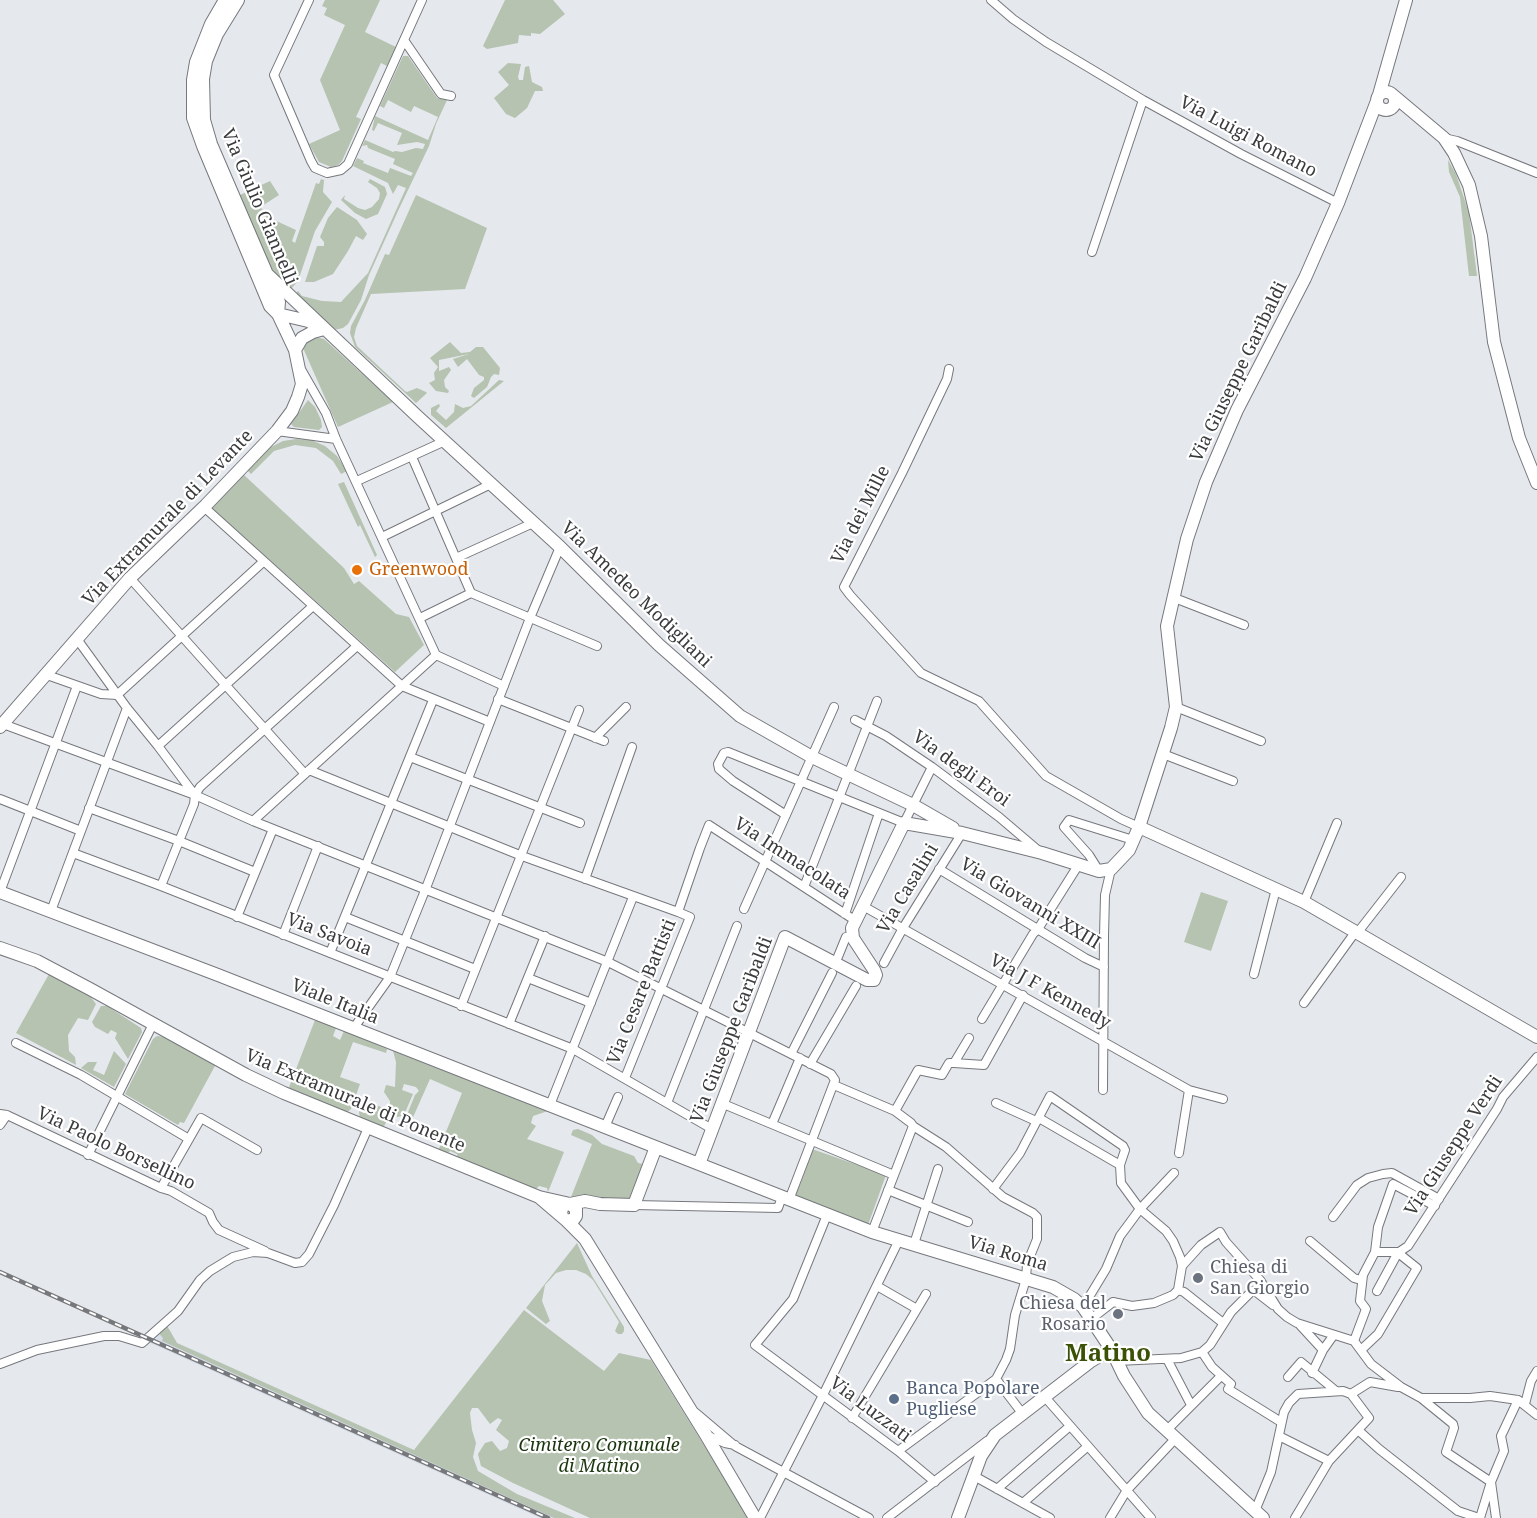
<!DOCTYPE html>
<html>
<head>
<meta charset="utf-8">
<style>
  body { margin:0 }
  canvas { display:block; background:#e5e8ed }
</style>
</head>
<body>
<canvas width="1537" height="1518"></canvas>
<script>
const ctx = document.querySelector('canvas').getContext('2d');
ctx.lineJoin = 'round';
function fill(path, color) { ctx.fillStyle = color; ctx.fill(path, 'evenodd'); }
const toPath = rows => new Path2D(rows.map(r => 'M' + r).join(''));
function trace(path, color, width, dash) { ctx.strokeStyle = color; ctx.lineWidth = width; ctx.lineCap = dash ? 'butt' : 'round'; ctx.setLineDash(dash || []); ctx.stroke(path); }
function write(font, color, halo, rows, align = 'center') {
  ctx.font = font + ' "Noto Serif",serif'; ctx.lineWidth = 4.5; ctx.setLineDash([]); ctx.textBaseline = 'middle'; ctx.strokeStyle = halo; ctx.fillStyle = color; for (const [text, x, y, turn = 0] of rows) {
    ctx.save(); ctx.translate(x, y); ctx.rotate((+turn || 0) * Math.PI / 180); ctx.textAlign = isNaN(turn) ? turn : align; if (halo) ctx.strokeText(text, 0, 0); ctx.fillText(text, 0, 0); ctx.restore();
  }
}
const built = toPath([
  [170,1330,177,1343,206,1355,216,1362,564,1518,540,1518,148,1342,157,1331]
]);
const green = toPath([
  [325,0,380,0,365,32,396,47,387,66,381,63,356,117,361,119,342,161,338,165,331,167,319,162,309,144,340,130,320,80,345,25,324,15,327,8,322,6],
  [505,0,553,0,565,14,540,34,531,33,531,36,519,35,518,43,487,49,483,46],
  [403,56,408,56,437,98,447,100,436,124,429,146,398,211,369,275,361,300,348,324,343,328,334,330,295,294,298,291,302,296,322,301,341,302,368,273,406,188,398,185,393,194,388,183,353,166,357,158,364,161,363,163,388,173,390,168,411,176,413,173,393,164,395,159,368,148,367,145,362,146,365,140,393,152,395,151,402,152,416,148,423,149,425,144,417,142,397,145,402,133,378,123,374,131,372,130,375,116,428,140,438,117,414,106,411,112,388,100,384,108,380,106],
  [508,63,521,64,518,77,519,80,523,80,525,67,529,66,532,82,542,87,543,91,535,91,527,108,515,118,506,114,494,98,509,85,498,72],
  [1448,160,1456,174,1469,213,1477,276,1469,276,1460,197,1449,172],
  [321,179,324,180,323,192,332,202,315,231,298,281,290,290,269,266,240,195,270,181,279,195,262,206,258,202,256,203,272,219,296,230,292,241,295,243,316,183,319,184],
  [370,179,385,187,387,194,378,214,366,219,355,213,341,200,345,195,344,199,358,208,365,210,372,207,379,199,380,193,377,188,368,182],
  [416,195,487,228,465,289,371,294,356,328,354,337,357,346,405,391,407,392,417,388,426,392,427,393,416,403,355,347,350,333,351,326,365,300,385,254,389,255],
  [337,207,357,220,367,234,363,240,356,236,348,251,333,274,314,282,305,282,317,246,324,246,324,242,320,237,328,218],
  [316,337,324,339,393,402,338,427,303,348,306,342],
  [450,342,461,353,470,352,476,347,483,347,500,368,499,375,494,374,491,377,487,387,474,398,471,396,474,388,484,380,484,377,479,375,467,359,458,367,453,359,469,354,439,360,439,371,449,367,451,370,444,380,445,387,449,391,448,393,436,391,429,383,435,380,434,373,438,367,430,358],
  [499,380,504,381,446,428,431,415,431,408,439,404,440,406,436,411,446,420,454,412,455,404,463,408,471,406],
  [308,400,315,407,321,420,322,427,319,430,294,427,291,424],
  [296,439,311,440,325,446,337,456,347,471,341,474,333,461,316,448,295,445,274,451,251,474,247,470,269,448,283,441],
  [244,475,344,568,354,584,359,581,396,614,409,617,424,645,395,672,212,508],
  [344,482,377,555,375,557,360,525,358,527,338,484],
  [1201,892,1228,901,1211,951,1184,942],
  [49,974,90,996,96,1004,88,1020,78,1018,68,1035,69,1051,75,1057,76,1065,16,1033],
  [101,1006,107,1006,141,1028,142,1032,128,1059,115,1038,117,1033,111,1030,108,1034,95,1027,92,1022],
  [315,1020,336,1028,333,1036,340,1040,344,1031,387,1049,386,1053,353,1042,340,1077,360,1084,351,1109,345,1114,288,1090],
  [157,1036,167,1037,216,1064,184,1123,180,1122,178,1125,125,1094,153,1039],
  [114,1051,126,1064,114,1087,81,1068,88,1062,97,1062,93,1070,104,1075],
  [393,1051,548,1111,533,1116,531,1123,536,1126,527,1139,564,1152,548,1192,547,1188,539,1186,535,1190,458,1160,457,1154,450,1151,446,1155,438,1151,462,1093,430,1079,410,1124,406,1117,415,1095,419,1091,416,1087,404,1084,402,1090,413,1094,404,1115,398,1117,394,1115,390,1107,390,1101,384,1092,386,1085,395,1087,396,1062],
  [363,1100,386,1109,388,1119,383,1128,360,1119,359,1112],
  [578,1129,592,1135,602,1144,634,1156,638,1163,643,1164,632,1195,627,1200,614,1201,571,1197,592,1144,571,1135,573,1130],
  [812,1149,886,1175,868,1225,794,1195,800,1185,811,1155,809,1154],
  [577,1243,592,1276,624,1327,624,1331,622,1334,618,1334,615,1331,619,1322,593,1280,586,1274,576,1270,566,1270,556,1273,545,1285,542,1301,550,1321,546,1324,526,1308],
  [524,1310,604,1371,619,1353,651,1360,749,1518,590,1518,513,1483,481,1466,478,1454,485,1443,492,1441,500,1451,507,1448,509,1441,496,1430,502,1420,498,1418,490,1424,478,1408,472,1408,470,1413,472,1430,476,1443,473,1457,478,1471,517,1494,575,1518,554,1518,162,1341,163,1338,157,1331,166,1324,177,1343,414,1450]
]);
const street = toPath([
  [309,0,274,75,311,161,315,168,327,173,341,170,348,164,422,0],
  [991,0,1013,19,1046,42,1143,100,1241,154,1338,203],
  [404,40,441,94,451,96],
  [1444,138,1457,141,1537,173],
  [1092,252,1143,100],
  [949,369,947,379,902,473,844,587,850,595,921,673,979,701,1046,776,1121,819,1139,827],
  [302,371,326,413,336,439,436,655],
  [277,431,336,439],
  [412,457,471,593,597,646],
  [357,481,445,441],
  [204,507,402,686,490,722],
  [382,537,491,484],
  [456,558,533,523],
  [130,578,305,774],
  [1172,597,1244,625],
  [420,618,471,593],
  [77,639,127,708,158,746,194,794],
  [436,655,504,686],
  [47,675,101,694,117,695,263,562],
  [498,699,604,741],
  [1176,707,1261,741],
  [855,720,886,736,932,767,999,817,1039,851],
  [3,724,195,795,253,821,608,962,831,1074,835,1080,789,1200],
  [595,738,626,707],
  [158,746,313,606],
  [1163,754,1233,781],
  [410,757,580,823],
  [309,770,522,856,678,912],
  [0,799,81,831],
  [89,808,179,841,255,872],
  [786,815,733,781,719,769,718,764,724,753,728,752,904,823,932,767],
  [253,821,436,655],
  [73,853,161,886,573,1049,712,1129],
  [939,869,1085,958,1104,967],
  [1099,871,1089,855,1064,827,1069,820,1133,840],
  [585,879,632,747],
  [161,886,194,804,195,795,200,787,357,646],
  [804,887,877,701],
  [0,892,77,686],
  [1304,902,1337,823],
  [863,906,1189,1090,1223,1099],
  [744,909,834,707],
  [51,911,127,708],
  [845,914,879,813],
  [237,917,273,829],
  [345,917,475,969],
  [1358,932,1401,877],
  [283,935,318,846],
  [330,953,433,700],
  [884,963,903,928,962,833],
  [835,964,846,937],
  [1254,974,1276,889],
  [528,978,591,1003],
  [1304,1003,1356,931],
  [461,1006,579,710],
  [982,1019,1033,934,1038,929,1079,864],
  [509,1024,545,936],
  [353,1029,390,977,426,888,530,618,560,547],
  [16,1043,81,1075,189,1139],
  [791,1054,832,973],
  [954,1063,984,1065,1023,995],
  [810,1064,856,986],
  [625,1078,690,917,678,912,700,848,709,825,856,921],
  [834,1085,895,1111,911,1123,913,1126,946,1147,1003,1197,1033,1213,1037,1217,1037,1239,1027,1264,1026,1279,1015,1315,1010,1349,1006,1360,996,1379,898,1451],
  [1103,1090,1104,936,1105,895,1111,869],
  [667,1103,737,926],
  [721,1103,894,1175],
  [996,1103,1036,1121],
  [550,1105,633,897],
  [895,1111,918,1070,942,1075,949,1063,954,1063,969,1038],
  [0,1114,7,1115,0,1125],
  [7,1115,161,1188,171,1191,209,1213,213,1222,219,1230,265,1251],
  [1039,1118,1120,1165],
  [772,1124,800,1058],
  [605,1127,618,1097],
  [1179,1153,1189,1090],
  [88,1155,153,1024],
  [161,1188,201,1118,257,1150],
  [993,1189,1020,1153,1050,1096,1123,1146,1125,1150,1120,1165,1121,1183,1140,1209,1166,1231,1173,1241,1180,1257,1182,1266,1178,1290],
  [888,1190,968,1222],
  [634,1205,778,1208,782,1197],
  [827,1215,793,1299,755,1345,898,1451,935,1482],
  [1333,1217,1357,1185,1368,1178,1383,1174,1392,1173,1439,1199],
  [872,1232,913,1126],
  [1310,1241,1354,1278,1361,1280],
  [914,1244,938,1169],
  [1375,1252,1399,1252],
  [1399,1252,1408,1246,1497,1109,1503,1097,1537,1057],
  [1182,1266,1201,1245,1220,1232,1226,1242,1260,1280,1278,1309,1287,1317,1297,1323,1354,1341,1371,1364,1401,1387,1421,1398,1453,1424,1454,1428,1446,1452,1491,1482,1480,1518],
  [877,1286,917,1309],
  [1178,1290,1184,1292,1223,1323],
  [1377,1291,1395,1258],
  [1083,1307,1106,1269,1120,1236,1140,1209,1174,1173],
  [1091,1319,1113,1302,1132,1306,1154,1303,1173,1295,1178,1290],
  [1300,1325,1323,1350],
  [1354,1341,1366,1309,1360,1301,1363,1275,1375,1252,1378,1227,1393,1184,1435,1206],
  [1361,1350,1378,1334,1417,1268,1402,1256,1399,1252],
  [1202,1352,1212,1367,1231,1384,1228,1389,1281,1422],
  [1167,1359,1191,1405],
  [1117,1361,1181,1358,1202,1352,1210,1345,1231,1312,1252,1291,1255,1291,1273,1305],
  [0,1364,37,1350,104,1336,119,1336,142,1343,178,1311,200,1280,210,1271,233,1257,253,1252,268,1253,295,1263,302,1262,309,1254,334,1205,368,1128],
  [1312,1373,1323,1350,1333,1336],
  [1288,1377,1301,1362,1336,1391],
  [996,1379,1022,1413],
  [1044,1396,1151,1518],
  [1422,1398,1470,1398,1490,1396,1518,1400,1537,1415],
  [1525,1404,1531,1381,1537,1371],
  [696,1413,735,1446,869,1518],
  [852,1418,926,1294],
  [1358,1430,1379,1449,1458,1511,1479,1518],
  [1166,1431,1221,1376],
  [706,1435,725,1443,735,1445],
  [1279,1436,1329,1461],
  [974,1476,1050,1518],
  [997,1489,1070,1426],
  [1023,1503,1088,1446],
  [1255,1511,1271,1472,1284,1412,1289,1403,1298,1394,1343,1391,1351,1394],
  [760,1518,823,1395,899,1240],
  [887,1518,987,1441],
  [1110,1518,1127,1490,1175,1439],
  [1295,1518,1329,1461,1369,1418,1351,1394,1370,1382,1398,1387],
  [1496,1518,1491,1482,1504,1451,1501,1436,1518,1400]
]);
const secondary = toPath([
  [238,0,217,34,206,61,203,79,204,120,211,144,279,302,278,314],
  '1377 101a9 9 0 1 1 18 0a9 9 0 1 1-18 0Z',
  [1379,95,1406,0],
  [1394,96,1444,138,1454,153,1469,185,1481,236,1494,342,1519,438,1537,483],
  [266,273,417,416,560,547,659,645,740,716,812,757,913,805,953,828],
  [278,314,308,321,318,326],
  [295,350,302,338,313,332,324,329],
  [0,727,130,578,206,505,277,431,292,411,298,397,302,384,295,350,278,314,270,306,203,146,193,118,193,80,196,62,211,24,225,0],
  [1139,827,1304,902,1537,1037],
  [0,892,218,975,872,1232,1053,1287,1074,1299,1083,1307,1111,1349,1124,1376,1148,1413,1263,1518],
  [0,948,37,961,90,989,246,1075,284,1093,539,1197,570,1204,585,1201,600,1204,634,1205,656,1147],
  [699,1164,785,937,867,980,874,980,876,975,874,970,853,938,852,928,904,823,962,833,1042,853,1099,871,1111,869,1129,850,1139,827,1171,728,1176,707,1167,626,1187,539,1206,482,1237,410,1305,278,1338,203,1377,101],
  [540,1198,567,1221,574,1219,576,1216,576,1209,570,1204,566,1205,562,1207,561,1215],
  [567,1221,585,1239,706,1435,755,1518],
  [958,1518,981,1456,995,1435,1091,1361,1111,1349]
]);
const rail = toPath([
  [0,1272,548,1518]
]);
const markers = [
  [357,570,6,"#e8710a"],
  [1198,1278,6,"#6b7280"],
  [1118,1314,6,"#6b7280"],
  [894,1399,6,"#5c6f8a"]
];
const streetNames = [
  ["Via Luigi Romano",1248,137,28],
  ["Via Giulio Giannelli",259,207,67],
  ["Via Giuseppe Garibaldi",1239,372,-64],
  ["Via dei Mille",861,515,-63],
  ["Via Extramurale di Levante",168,518,-46],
  ["Via Amedeo Modigliani",636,595,44],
  ["Via degli Eroi",961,769,36],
  ["Via Immacolata",792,859,33],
  ["Via Casalini",908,889,-59],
  ["Via Giovanni XXIII",1030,904,31],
  ["Via Savoia",329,935,21],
  ["Via Cesare Battisti",642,992,-68],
  ["Via J F Kennedy",1050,992,29],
  ["Viale Italia",335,1002,22],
  ["Via Giuseppe Garibaldi",732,1030,-69],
  ["Via Extramurale di Ponente",355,1101,23],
  ["Via Giuseppe Verdi",1454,1146,-57],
  ["Via Paolo Borsellino",116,1149,25],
  ["Via Roma",1008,1254,17],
  ["Via Luzzati",870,1410,37]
];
const foodNames = [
  ["Greenwood",369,570]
];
const worshipNames = [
  ["Chiesa di",1210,1268],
  ["San Giorgio",1210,1289],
  ["Chiesa del",1106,1304,"right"],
  ["Rosario",1106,1325,"right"]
];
const serviceNames = [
  ["Banca Popolare",906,1389],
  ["Pugliese",906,1410]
];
const parkNames = [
  ["Cimitero Comunale",599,1446],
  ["di Matino",599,1467]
];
const districtNames = [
  ["Matino",1108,1354]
];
fill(built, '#d7dde9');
fill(green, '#b5c3b0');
trace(street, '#76787d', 10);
trace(secondary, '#76787d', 14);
trace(street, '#fff', 8);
trace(secondary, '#fff', 12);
trace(rail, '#76787b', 4.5);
trace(rail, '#fff', 2, [7]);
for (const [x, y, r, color] of markers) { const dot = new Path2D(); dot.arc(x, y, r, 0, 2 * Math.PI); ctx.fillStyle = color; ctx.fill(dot); trace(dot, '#fff', 2); }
write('18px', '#3a3b3d', '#fff', streetNames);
write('18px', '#c56008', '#fff', foodNames, 'left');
write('18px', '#5b616d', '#fff', worshipNames, 'left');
write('18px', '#4e5e75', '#fff', serviceNames, 'left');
write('italic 18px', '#1c360f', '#fff', parkNames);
write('bold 24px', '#3b5206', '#fff', districtNames);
</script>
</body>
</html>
